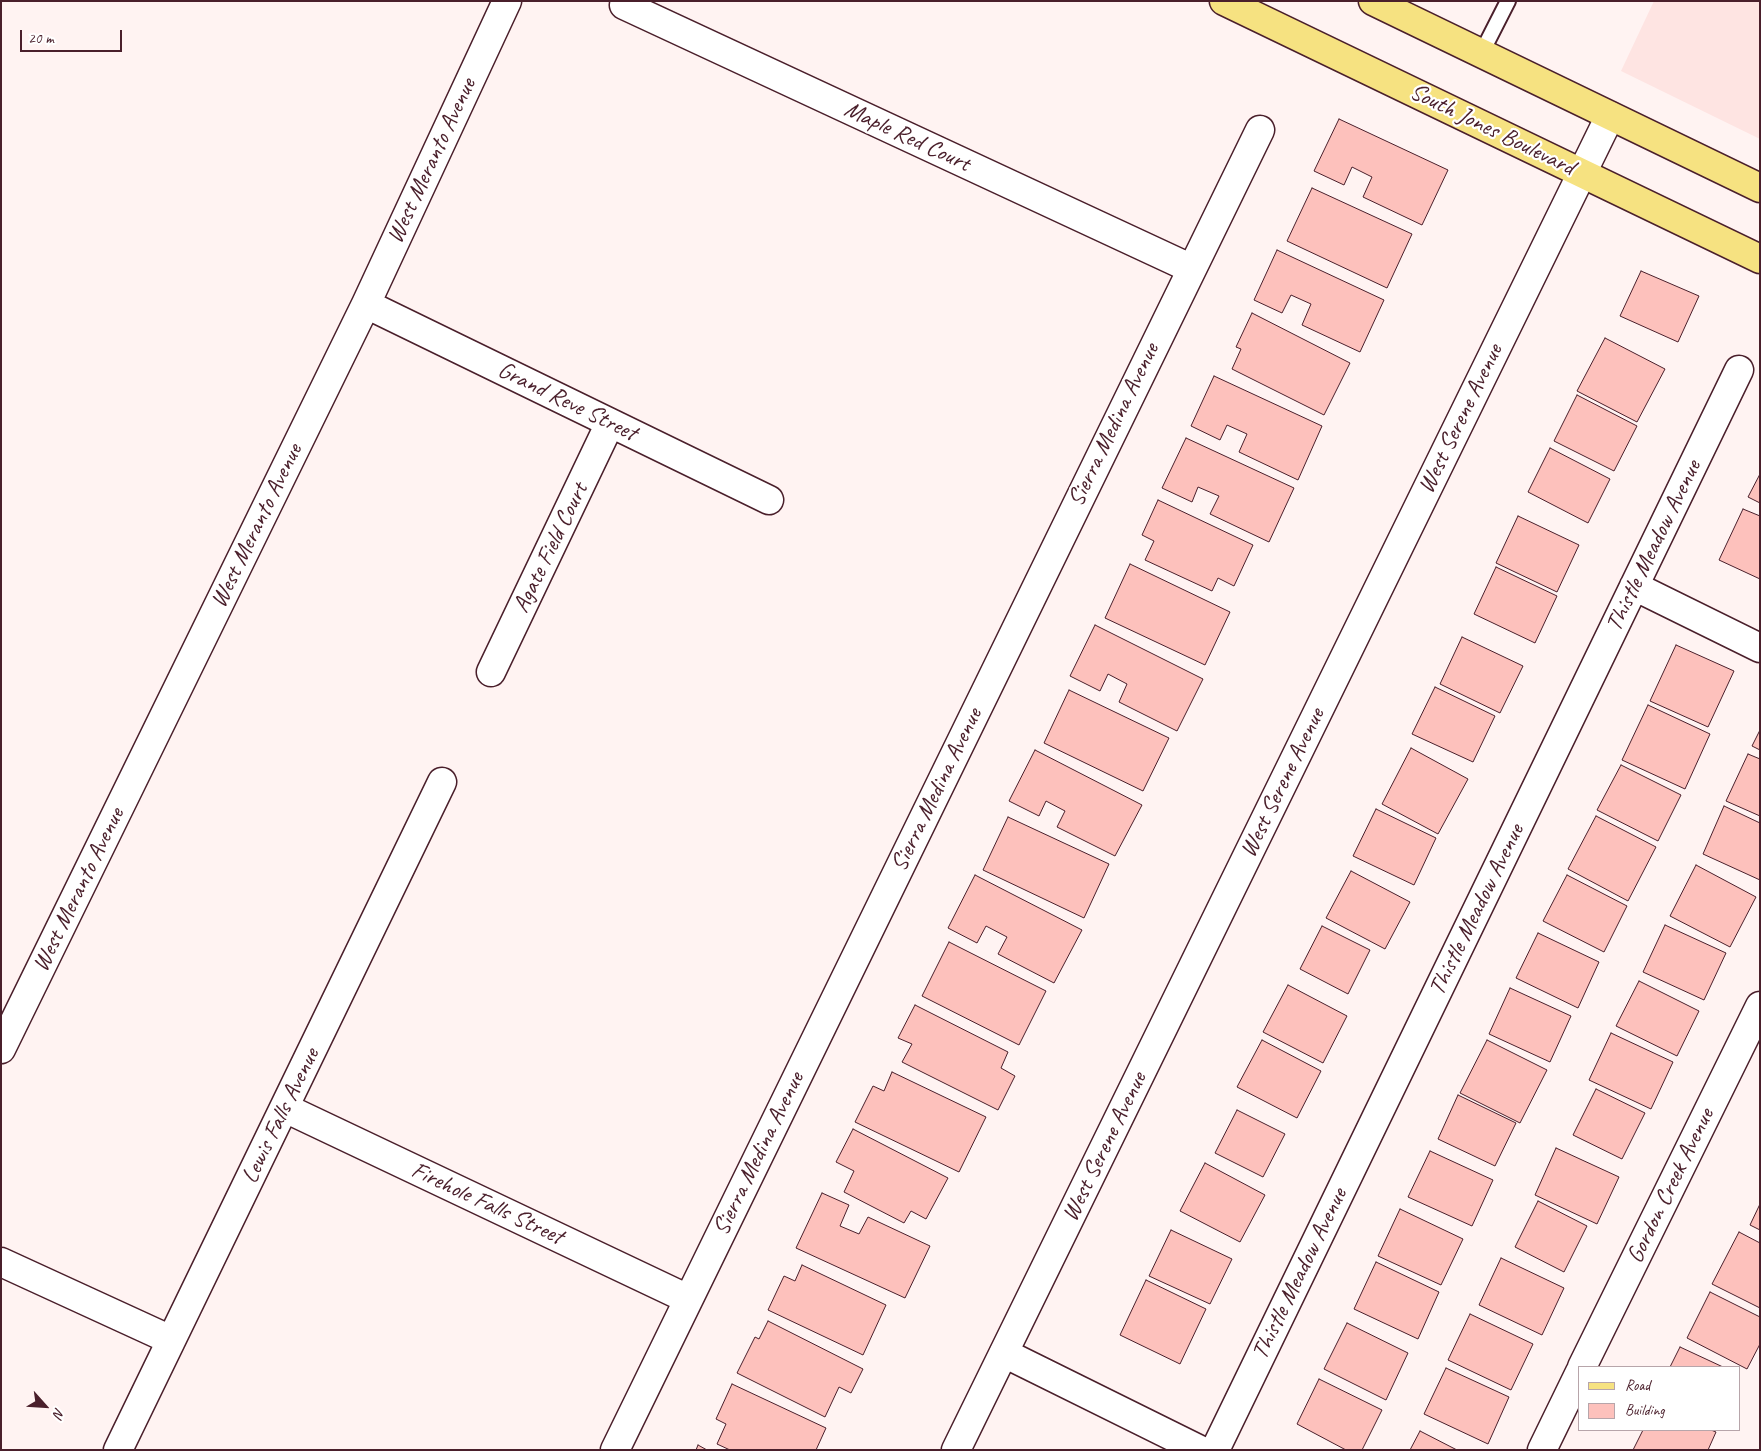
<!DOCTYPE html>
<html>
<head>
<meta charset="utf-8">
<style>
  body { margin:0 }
  #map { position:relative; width:1761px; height:1451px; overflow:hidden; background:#fff3f2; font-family:Caveat,sans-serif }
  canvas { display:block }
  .frame { position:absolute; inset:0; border:2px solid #4a1f2b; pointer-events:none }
  .legend { position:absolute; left:1578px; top:1366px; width:162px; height:65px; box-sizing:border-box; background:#fff; border:1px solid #b7a5aa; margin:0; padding:6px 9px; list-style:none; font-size:15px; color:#4a1f2b }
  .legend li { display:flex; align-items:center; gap:10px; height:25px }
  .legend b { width:25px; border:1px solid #b7a5aa }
  .north { position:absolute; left:20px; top:1381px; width:50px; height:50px; -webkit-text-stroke:4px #fff; paint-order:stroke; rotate:116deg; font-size:14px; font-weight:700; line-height:20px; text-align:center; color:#4a1f2b }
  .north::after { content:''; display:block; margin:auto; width:18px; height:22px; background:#4a1f2b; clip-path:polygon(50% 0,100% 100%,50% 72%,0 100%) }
  .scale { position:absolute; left:20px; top:30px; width:102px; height:22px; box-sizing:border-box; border:2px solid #4a1f2b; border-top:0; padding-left:6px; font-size:15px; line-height:18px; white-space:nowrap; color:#4a1f2b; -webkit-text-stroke:4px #fff; paint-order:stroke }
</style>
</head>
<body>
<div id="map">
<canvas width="1761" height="1451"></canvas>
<div class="frame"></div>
<ul class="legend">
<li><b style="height:6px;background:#f6e281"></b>Road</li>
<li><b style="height:14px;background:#fdc1bc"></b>Building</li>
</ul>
<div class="north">N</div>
<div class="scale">20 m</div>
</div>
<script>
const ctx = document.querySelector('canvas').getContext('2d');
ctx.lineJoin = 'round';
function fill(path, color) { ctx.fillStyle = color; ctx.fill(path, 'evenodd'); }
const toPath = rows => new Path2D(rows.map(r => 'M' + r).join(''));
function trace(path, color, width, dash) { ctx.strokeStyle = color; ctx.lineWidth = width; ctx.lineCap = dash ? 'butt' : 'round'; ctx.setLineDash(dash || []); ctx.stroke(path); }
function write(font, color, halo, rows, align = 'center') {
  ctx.font = font + ' Caveat,sans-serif'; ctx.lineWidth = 4.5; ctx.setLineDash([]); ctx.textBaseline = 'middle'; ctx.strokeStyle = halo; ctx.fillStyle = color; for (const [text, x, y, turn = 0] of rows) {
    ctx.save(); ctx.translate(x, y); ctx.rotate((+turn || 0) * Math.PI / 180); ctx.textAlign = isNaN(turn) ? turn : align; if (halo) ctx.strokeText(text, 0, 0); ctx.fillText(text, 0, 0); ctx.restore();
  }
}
const built = toPath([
  [1654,1,1760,1,1760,139,1621,71]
]);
const building = toPath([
  [1339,119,1448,170,1422,225,1363,197,1372,177,1352,167,1344,185,1314,171,1339,119],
  [1312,188,1412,234,1387,288,1287,241,1312,188],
  [1277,250,1384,300,1360,352,1302,325,1311,304,1291,295,1282,313,1254,300,1277,250],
  [1641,271,1699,296,1678,342,1620,316,1641,271],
  [1252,313,1350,363,1324,415,1232,369,1241,349,1236,347,1252,313],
  [1605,338,1665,369,1637,422,1577,391,1605,338],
  [1214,376,1322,426,1298,480,1239,452,1247,434,1227,425,1220,440,1191,426,1214,376],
  [1577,395,1637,426,1614,471,1554,441,1577,395],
  [1186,438,1294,488,1269,542,1210,514,1219,496,1198,487,1192,502,1162,488,1186,438],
  [1550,448,1610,479,1588,523,1528,492,1550,448],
  [1760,474,1760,503,1748,497,1760,474],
  [1158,500,1253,545,1234,586,1218,578,1212,591,1145,560,1154,541,1142,535,1158,500],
  [1743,509,1760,516,1760,579,1719,560,1743,509],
  [1518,516,1579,545,1557,592,1496,563,1518,516],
  [1130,564,1230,612,1205,665,1105,618,1130,564],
  [1496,567,1557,596,1535,643,1474,614,1496,567],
  [1095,625,1203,679,1177,731,1119,702,1127,684,1108,674,1100,691,1070,676,1095,625],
  [1462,637,1523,666,1500,713,1440,684,1462,637],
  [1676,645,1734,671,1708,727,1650,701,1676,645],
  [1435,687,1495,716,1473,762,1412,734,1435,687],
  [1069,690,1169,738,1143,791,1044,743,1069,690],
  [1648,705,1710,734,1685,789,1622,760,1648,705],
  [1760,730,1760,750,1752,746,1760,730],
  [1411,748,1468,779,1438,834,1382,804,1411,748],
  [1035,750,1142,805,1115,856,1057,827,1065,811,1046,801,1039,816,1009,801,1035,750],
  [1748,754,1760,759,1760,816,1726,801,1748,754],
  [1621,765,1681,795,1658,841,1597,810,1621,765],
  [1724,806,1760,823,1760,880,1703,854,1724,806],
  [1376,809,1436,838,1414,885,1353,856,1376,809],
  [1596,816,1656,847,1628,901,1568,869,1596,816],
  [1008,817,1109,864,1084,918,983,870,1008,817],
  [1696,865,1756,897,1730,947,1670,916,1696,865],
  [1351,871,1410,902,1385,949,1326,918,1351,871],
  [975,875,1082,930,1054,983,998,954,1007,937,986,926,977,943,948,928,975,875],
  [1567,875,1627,906,1604,952,1543,921,1567,875],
  [1665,925,1726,953,1704,1000,1643,972,1665,925],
  [1322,926,1370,950,1348,994,1300,969,1322,926],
  [1538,933,1599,962,1578,1008,1516,978,1538,933],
  [949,942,1046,991,1019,1045,922,996,949,942],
  [1639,981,1699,1011,1677,1056,1616,1026,1639,981],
  [1288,985,1347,1016,1323,1063,1263,1032,1288,985],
  [1510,988,1571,1016,1550,1062,1489,1034,1510,988],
  [915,1005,1008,1052,1001,1068,1015,1076,998,1110,902,1062,912,1044,898,1038,915,1005],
  [1611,1033,1673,1062,1651,1109,1589,1080,1611,1033],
  [1262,1040,1321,1071,1297,1118,1237,1087,1262,1040],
  [1487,1040,1547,1070,1520,1123,1460,1093,1487,1040],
  [892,1072,986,1117,959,1172,855,1122,873,1086,884,1091,892,1072],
  [1596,1089,1645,1113,1622,1159,1573,1135,1596,1089],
  [1458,1095,1516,1123,1495,1166,1438,1139,1458,1095],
  [1237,1110,1285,1134,1263,1177,1215,1153,1237,1110],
  [853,1129,948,1178,926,1219,911,1211,904,1223,844,1192,854,1171,836,1162,853,1129],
  [1556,1148,1619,1177,1597,1224,1535,1195,1556,1148],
  [1430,1151,1493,1180,1472,1226,1408,1197,1430,1151],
  [1205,1163,1265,1195,1240,1242,1180,1211,1205,1163],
  [822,1193,849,1205,840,1226,859,1234,868,1217,930,1246,905,1298,796,1248,822,1193],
  [1538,1201,1587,1226,1564,1272,1515,1247,1538,1201],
  [1760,1204,1760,1230,1750,1225,1760,1204],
  [1400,1209,1463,1239,1441,1285,1378,1256,1400,1209],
  [1171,1230,1232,1259,1210,1304,1149,1276,1171,1230],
  [1739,1232,1760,1243,1760,1308,1712,1284,1739,1232],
  [1501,1258,1564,1288,1542,1335,1479,1305,1501,1258],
  [1376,1262,1439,1292,1418,1339,1354,1309,1376,1262],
  [802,1265,886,1305,863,1355,768,1310,784,1276,795,1281,802,1265],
  [1146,1280,1206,1309,1180,1364,1120,1335,1146,1280],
  [1710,1292,1760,1317,1760,1344,1747,1369,1687,1338,1710,1292],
  [1470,1314,1533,1344,1511,1390,1448,1360,1470,1314],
  [768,1321,863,1369,851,1393,839,1387,825,1417,737,1373,755,1337,759,1339,768,1321],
  [1347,1323,1408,1353,1386,1400,1324,1369,1347,1323],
  [1680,1347,1723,1367,1670,1367,1680,1347],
  [1446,1368,1509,1397,1488,1444,1424,1414,1446,1368],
  [1319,1379,1382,1410,1362,1450,1346,1450,1297,1424,1319,1379],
  [732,1384,826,1428,816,1450,730,1450,717,1444,726,1424,716,1419,732,1384],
  [1643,1430,1711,1430,1716,1432,1708,1450,1633,1450,1643,1430],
  [1420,1431,1457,1450,1410,1450,1420,1431],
  [698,1445,707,1450,696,1450,698,1445]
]);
const service = toPath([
  [1481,54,1508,1]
]);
const minor = toPath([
  [624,5,1190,268],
  [366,304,769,500],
  [1634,586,1760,648],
  [491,672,610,423],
  [1,1049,366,304,507,1],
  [285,1108,688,1299],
  [1,1262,171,1340],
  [1004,1353,1200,1450],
  [1582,1367,1760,1006],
  [118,1450,442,782],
  [615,1450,1260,130],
  [1215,1450,1739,370],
  [1542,1450,1580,1372]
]);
const tertiary = toPath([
  [956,1450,1610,116]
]);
const primary = toPath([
  [1224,1,1760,259],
  [1373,1,1760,188]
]);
const streetNames = [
  ["South Jones Boulevard",1492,130,26],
  ["Maple Red Court",907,137,25],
  ["West Meranto Avenue",432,161,-65],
  ["Grand Reve Street",567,402,26],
  ["West Serene Avenue",1461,419,-64],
  ["Sierra Medina Avenue",1114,425,-64],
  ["West Meranto Avenue",257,526,-64],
  ["Thistle Meadow Avenue",1654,546,-64],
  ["Agate Field Court",551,548,-64],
  ["West Serene Avenue",1283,783,-64],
  ["Sierra Medina Avenue",937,790,-64],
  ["West Meranto Avenue",79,890,-64],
  ["Thistle Meadow Avenue",1477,910,-64],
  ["Lewis Falls Avenue",281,1116,-64],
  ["West Serene Avenue",1105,1147,-64],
  ["Sierra Medina Avenue",759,1154,-64],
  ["Gordon Creek Avenue",1671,1186,-64],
  ["Firehole Falls Street",487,1204,25],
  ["Thistle Meadow Avenue",1300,1274,-64]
];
fill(built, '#fee4e2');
fill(building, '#fdc1bc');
trace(building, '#4a1f2b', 1);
trace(service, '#4a1f2b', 18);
trace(minor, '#4a1f2b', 31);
trace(tertiary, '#4a1f2b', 31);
trace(primary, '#4a1f2b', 31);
trace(service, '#fff', 14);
trace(minor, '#fff', 28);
trace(tertiary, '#fff', 28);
trace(primary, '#f6e281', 28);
write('24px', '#4a1f2b', '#fff', streetNames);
</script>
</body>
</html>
